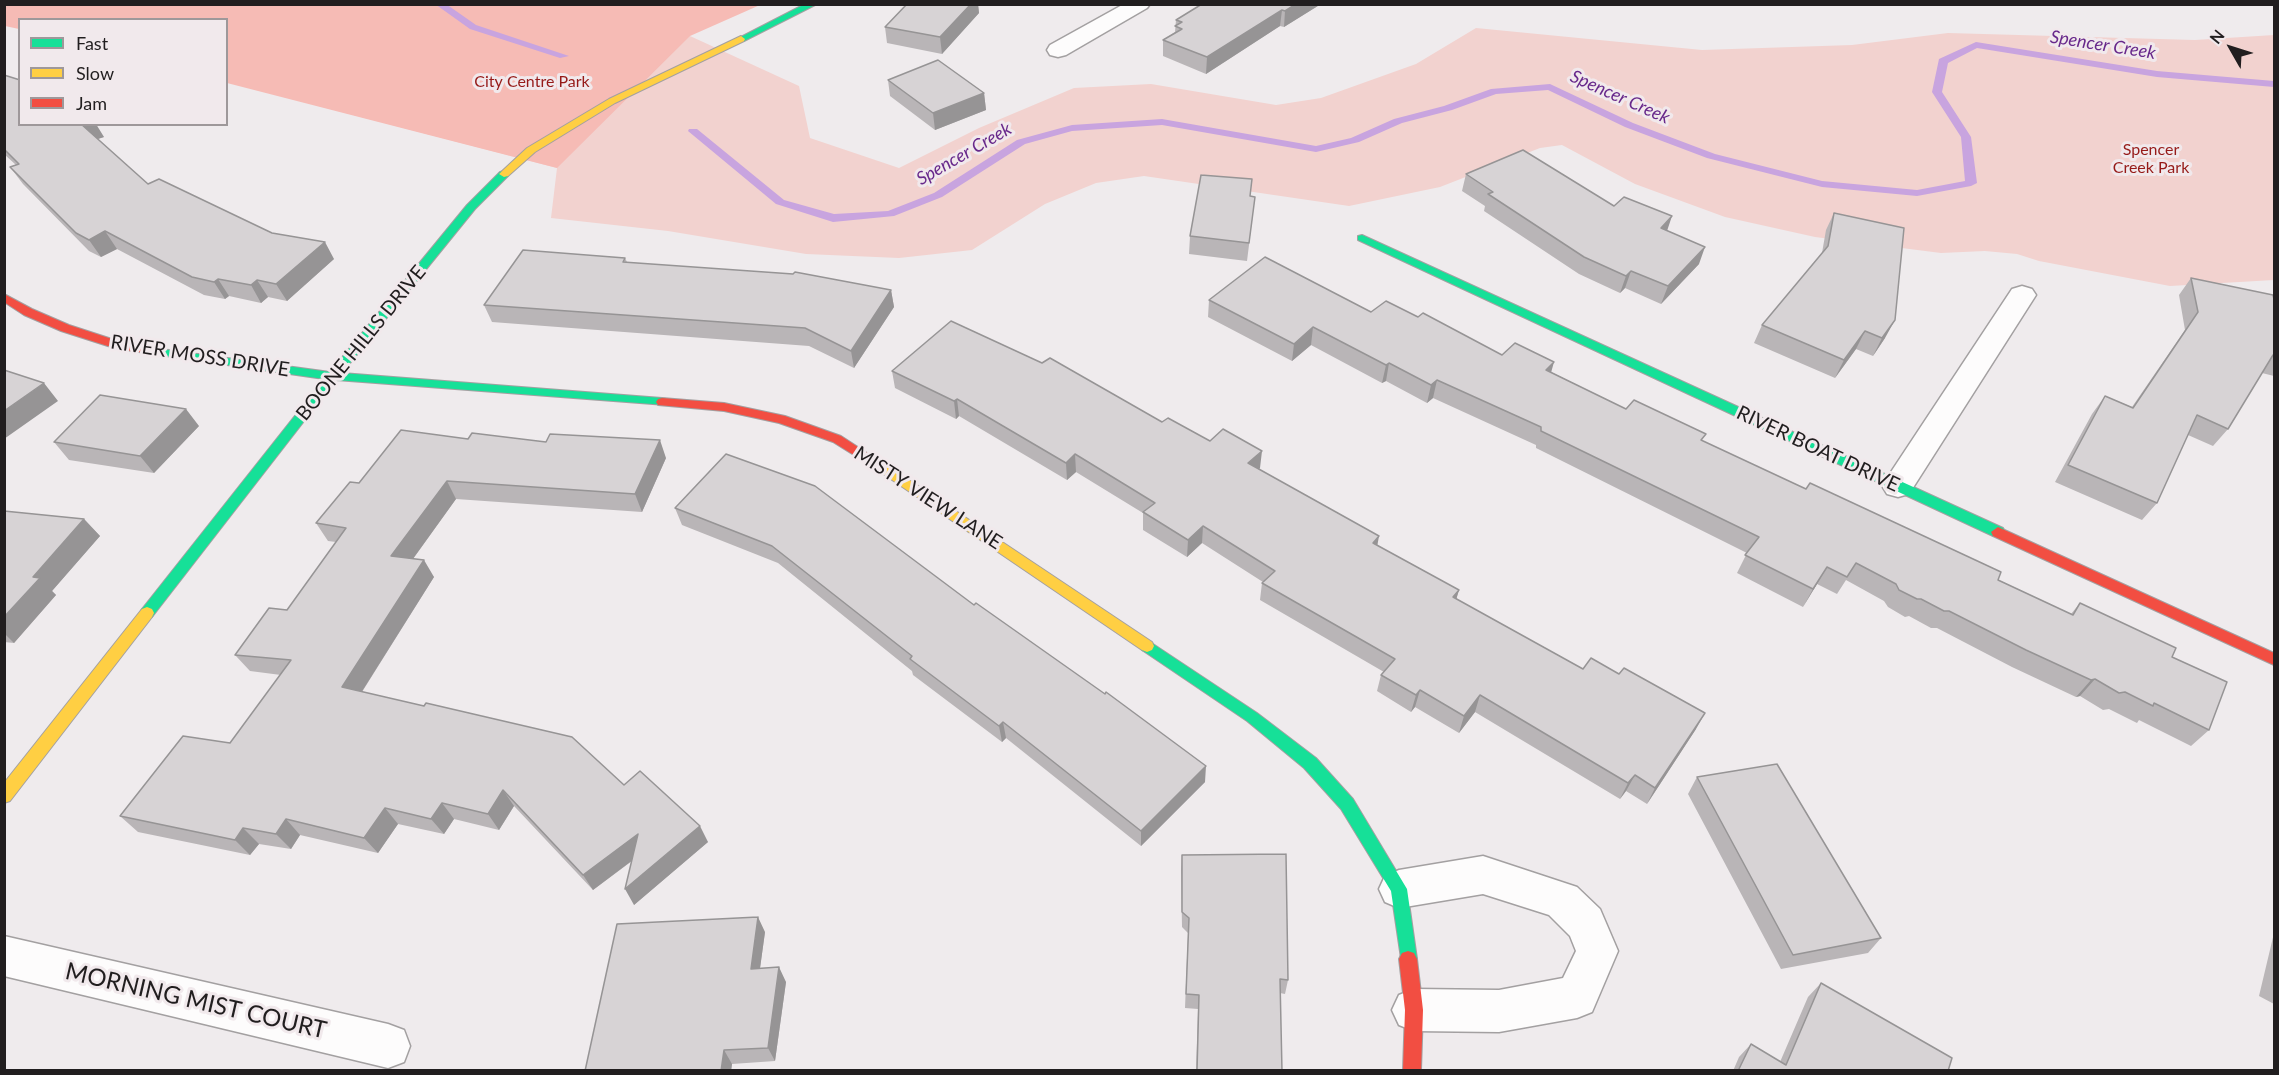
<!DOCTYPE html>
<html>
<head>
<meta charset="utf-8">
<style>
  body { margin:0 }
  #map { position:relative; width:2279px; height:1075px; overflow:hidden; background:#efebed; font-family:Lato,sans-serif }
  canvas { display:block }
  .frame { position:absolute; inset:0; border:6px solid #211e1f; pointer-events:none }
  .legend { position:absolute; left:18px; top:18px; width:210px; height:108px; box-sizing:border-box; background:#f1e9ec; border:2px solid #9e989a; margin:0; padding:8px 10px; list-style:none; font-size:18px; color:#211e1f }
  .legend li { display:flex; align-items:center; gap:12px; height:30px }
  .legend b { width:30px; border:2px solid #9e989a }
  .north { position:absolute; left:2201px; top:18px; width:60px; height:60px; -webkit-text-stroke:4px #f1e9ec; paint-order:stroke; rotate:309deg; font-size:16px; font-weight:700; line-height:24px; text-align:center; color:#211e1f }
  .north::after { content:''; display:block; margin:auto; width:21px; height:27px; background:#211e1f; clip-path:polygon(50% 0,100% 100%,50% 72%,0 100%) }
</style>
</head>
<body>
<div id="map">
<canvas width="2279" height="1075"></canvas>
<div class="frame"></div>
<ul class="legend">
<li><b style="height:8px;background:#16e098"></b>Fast</li>
<li><b style="height:8px;background:#ffcf43"></b>Slow</li>
<li><b style="height:8px;background:#f24e42"></b>Jam</li>
</ul>
<div class="north">N</div>
</div>
<script>
const ctx = document.querySelector('canvas').getContext('2d');
ctx.lineJoin = 'round';
function fill(path, color) { ctx.fillStyle = color; ctx.fill(path, 'evenodd'); }
const toPath = rows => new Path2D(rows.map(r => 'M' + r).join(''));
function trace(path, color, width, dash) { ctx.strokeStyle = color; ctx.lineWidth = width; ctx.lineCap = dash ? 'butt' : 'round'; ctx.setLineDash(dash || []); ctx.stroke(path); }
function write(font, color, halo, rows, align = 'center') {
  ctx.font = font + ' Lato,sans-serif'; ctx.lineWidth = 6; ctx.setLineDash([]); ctx.textBaseline = 'middle'; ctx.strokeStyle = halo; ctx.fillStyle = color; for (const [text, x, y, turn = 0] of rows) {
    ctx.save(); ctx.translate(x, y); ctx.rotate((+turn || 0) * Math.PI / 180); ctx.textAlign = isNaN(turn) ? turn : align; if (halo) ctx.strokeText(text, 0, 0); ctx.fillText(text, 0, 0); ctx.restore();
  }
}
const green = toPath([
  [4,5,690,36,799,86,810,138,899,168,979,128,1074,88,1151,84,1276,105,1321,98,1416,64,1476,28,1702,50,1852,45,1948,33,2195,40,2274,35,2274,280,2170,286,2039,261,2017,254,1985,251,1941,253,1815,237,1725,217,1635,184,1562,145,1540,148,1440,187,1349,206,1144,176,1096,183,1045,204,972,250,899,258,806,254,668,231,551,218,557,168,227,82,226,20,20,20]
]);
const forest = toPath([
  [4,5,760,5,690,36,557,168,227,83,226,20,20,20,19,29,5,26]
]);
const stream = toPath([
  [435,4,446,4,476,25,569,56,560,58,470,29,435,4],
  [1976,42,2157,71,2274,81,2274,87,2157,77,1977,48,1948,63,1942,92,1971,137,1977,183,1971,186,1917,196,1822,187,1707,158,1625,127,1548,90,1496,94,1452,110,1402,123,1359,142,1316,152,1162,125,1072,131,1025,144,942,197,894,216,833,222,776,204,688,131,689,129,697,129,784,200,834,214,888,211,934,193,1017,140,1072,125,1162,119,1316,146,1351,138,1394,119,1444,106,1491,89,1550,84,1633,123,1715,154,1822,181,1917,190,1965,181,1961,137,1932,92,1939,59,1976,42]
]);
const street = toPath([
  [1124,4,1150,4,1147,8,1066,55,1058,57,1050,55,1047,50,1050,45,1124,4],
  [2022,286,2032,289,2036,295,1909,494,1898,497,1887,494,1882,486,1887,478,2012,289,2022,286],
  [1483,856,1577,887,1600,909,1618,951,1592,1012,1577,1018,1499,1032,1414,1031,1399,1025,1392,1010,1399,995,1414,989,1499,990,1563,978,1576,951,1570,936,1549,915,1483,894,1399,908,1385,902,1379,889,1385,876,1399,870,1483,856],
  [4,936,388,1024,404,1030,410,1046,404,1062,388,1068,4,976,4,936]
]);
const fast = toPath([
  [805,4,817,4,744,41,737,39,805,4],
  [504,171,508,172,508,176,475,209,342,373,662,398,666,399,668,402,666,405,336,380,152,617,142,617,140,613,142,609,324,379,151,354,147,353,145,350,147,347,330,372,467,205,500,172,504,171],
  [1362,235,2003,528,2005,532,2003,536,1993,536,1358,240,1358,236,1362,235],
  [1147,640,1257,713,1316,758,1353,799,1407,889,1417,959,1414,965,1408,967,1402,965,1391,891,1341,809,1304,768,1247,721,1142,650,1140,646,1142,642,1147,640]
]);
const slow = toPath([
  [741,36,745,39,744,41,615,103,535,152,508,176,504,177,499,174,527,148,609,99,741,36],
  [878,459,1152,642,1154,646,1152,650,1147,652,1142,650,873,467,872,464,873,461,878,459],
  [147,607,152,609,154,613,152,617,10,801,4,803,4,783,142,609,147,607]
]);
const jam = toPath([
  [4,294,32,309,69,325,115,340,155,347,157,350,151,354,114,348,61,331,24,315,4,302,4,294],
  [662,398,724,403,785,416,841,436,884,464,883,467,873,467,833,442,779,423,724,411,658,405,656,402,658,399,662,398],
  [1998,527,2274,653,2274,665,1993,536,1991,532,1998,527],
  [1408,951,1414,953,1417,959,1423,1010,1421,1070,1403,1070,1405,1010,1399,959,1402,953,1408,951]
]);
const wall = toPath([
  [907,4,978,4,979,13,942,54,887,43,885,27],
  [1202,4,1321,4,1284,27,1280,26,1206,74,1163,56,1163,40,1175,32,1176,20],
  [4,75,104,137,97,139,148,184,272,233,334,259,287,301,268,297,261,303,229,296,225,299,204,295,117,249,101,257,89,251,23,184,10,167,16,165,4,154],
  [888,80,984,93,986,110,935,130,890,96],
  [1466,174,1614,206,1667,231,1699,264,1661,304,1625,288,1620,293,1579,274,1484,211,1485,206,1462,191],
  [1255,197,1247,261,1189,254,1190,236],
  [1834,213,1885,338,1873,356,1856,349,1835,378,1754,343,1762,325,1822,253,1826,230],
  [625,258,627,262,891,290,894,307,854,368,809,346,492,322,484,305],
  [2191,278,2274,299,2274,376,2262,373,2228,429,2213,446,2188,435,2157,503,2142,520,2055,482,2092,414,2105,396,2132,407,2185,330,2179,295],
  [1209,300,1418,317,1502,355,1551,372,1626,409,1703,441,2071,614,2080,603,2172,657,2209,730,2191,746,2139,720,2137,723,2109,709,2103,710,2080,696,2076,697,2012,667,1937,628,1931,628,1909,616,1905,617,1888,607,1884,601,1846,580,1837,594,1817,584,1803,607,1737,573,1747,553,1536,448,1536,445,1433,398,1427,403,1386,381,1382,383,1311,345,1292,361,1208,317],
  [892,371,1162,422,1260,468,1259,469,1377,545,1459,590,1456,599,1583,669,1696,729,1647,804,1626,791,1620,799,1475,712,1459,733,1415,707,1411,712,1377,691,1381,675,1384,672,1260,600,1262,583,1263,582,1202,543,1187,557,1143,530,1143,513,1076,472,1067,480,959,416,956,419,895,388],
  [199,426,154,473,69,460,54,442],
  [468,439,666,458,642,512,456,499,413,559,434,577,362,692,624,785,708,842,634,905,632,861,593,890,514,806,499,830,454,819,444,834,398,824,378,853,300,835,291,849,259,844,250,855,138,832,120,816,230,743,281,675,250,671,235,655,287,610,336,542,328,541,316,523,359,483],
  [726,454,1205,782,1141,846,1006,738,1002,742,913,675,912,671,778,563,682,525,675,508],
  [4,511,84,519,100,536,52,591,56,595,14,643,4,642],
  [1697,777,1881,938,1868,953,1781,969,1688,794],
  [1182,855,1288,980,1285,994,1280,993,1282,1071,1196,1071,1198,1009,1185,1008,1188,933,1182,927,1181,870],
  [765,932,760,968,786,982,775,1061,732,1064,731,1071,585,1071],
  [2274,933,2274,1004,2259,996],
  [1821,983,1948,1071,1733,1071,1739,1057,1751,1044,1780,1062,1808,997]
]);
const shadedWall = toPath([
  [971,4,978,4,979,13,942,54,940,37],
  [1296,4,1321,4,1284,27,1285,11],
  [1282,10,1280,26,1206,74,1207,57],
  [984,93,986,110,935,130,933,113],
  [81,124,96,124,104,137,92,141],
  [1672,216,1666,234,1661,228],
  [105,231,117,249,101,257,89,240],
  [325,242,334,259,287,301,276,284],
  [1705,247,1699,264,1661,304,1668,286],
  [1631,271,1625,288,1620,293,1626,276],
  [218,279,229,296,225,299,214,282],
  [257,280,268,297,261,303,251,285],
  [891,290,894,307,854,368,851,351],
  [1895,320,1885,338,1873,356,1882,338],
  [1313,327,1311,345,1292,361,1294,344],
  [1865,331,1856,349,1835,378,1844,360],
  [1554,362,1549,380,1546,370],
  [1389,363,1386,381,1382,383,1386,365],
  [1437,380,1433,398,1427,403,1431,385],
  [44,383,58,401,4,439,4,411],
  [957,399,959,416,956,419,954,401],
  [186,409,199,426,154,473,140,456],
  [660,440,666,458,642,512,635,494],
  [1262,451,1260,468,1247,480,1248,463],
  [1075,454,1076,472,1067,480,1066,463],
  [447,481,456,499,402,574,391,556],
  [84,519,100,536,52,591,56,595,14,643,4,633,4,617,33,577],
  [1203,526,1202,543,1187,557,1188,540],
  [1379,536,1376,553,1373,543],
  [424,560,434,577,354,704,342,687],
  [1827,567,1817,584,1803,607,1813,589],
  [1459,590,1454,607,1453,597],
  [2095,679,2080,696,2076,697,2091,680],
  [1420,690,1415,707,1411,712,1416,695],
  [1480,695,1475,712,1459,733,1464,716],
  [1705,713,1696,729,1647,804,1655,788],
  [1003,722,1006,738,1002,742,999,726],
  [1206,766,1205,782,1141,846,1141,831],
  [1635,775,1626,791,1620,799,1628,783],
  [503,790,514,806,499,830,488,814],
  [442,803,454,819,444,834,431,819],
  [385,808,398,824,378,853,364,838],
  [286,819,300,835,291,849,276,834],
  [700,826,708,842,634,905,625,889],
  [243,828,259,844,250,855,235,840],
  [638,834,646,850,593,890,583,875],
  [758,917,765,932,758,983,751,969],
  [779,967,786,982,775,1061,768,1048],
  [724,1050,732,1064,731,1071,721,1071]
]);
const building = toPath([
  [907,4,971,4,940,37,885,27,907,4],
  [1202,4,1296,4,1285,11,1282,10,1207,57,1163,40,1182,29,1175,26,1182,22,1176,20,1202,4],
  [938,60,984,93,933,113,888,80,938,60],
  [4,75,20,80,20,124,81,124,148,184,159,179,272,233,325,242,276,284,257,280,251,285,218,279,214,282,192,277,105,231,89,240,76,233,10,167,19,164,4,149,4,75],
  [1523,150,1614,206,1624,197,1672,216,1661,228,1705,247,1668,286,1631,271,1626,276,1584,257,1488,194,1493,192,1466,174,1523,150],
  [1201,175,1252,179,1250,196,1255,197,1249,243,1190,236,1201,175],
  [1834,213,1904,228,1895,320,1882,338,1865,331,1844,360,1762,325,1828,246,1834,213],
  [523,250,625,258,623,262,793,274,795,272,891,290,851,351,805,328,484,305,523,250],
  [1265,257,1371,312,1386,301,1418,317,1423,313,1502,355,1515,343,1554,362,1546,370,1626,409,1634,400,1706,434,1701,440,1806,489,1810,483,2001,572,1998,580,2073,615,2080,603,2176,648,2172,657,2227,682,2209,730,2154,703,2153,706,2125,692,2119,693,2095,679,2091,680,2026,650,1949,611,1944,611,1921,599,1917,599,1899,590,1896,584,1856,563,1847,577,1827,567,1813,589,1745,555,1759,537,1541,431,1541,427,1437,380,1431,385,1389,363,1386,365,1313,327,1294,344,1209,300,1265,257],
  [2191,278,2273,295,2274,299,2274,355,2273,355,2228,429,2197,415,2157,503,2068,465,2105,396,2133,408,2198,312,2191,278],
  [951,321,1042,363,1050,358,1162,422,1168,418,1210,441,1223,429,1262,451,1248,463,1379,536,1373,543,1459,590,1453,597,1583,669,1591,658,1619,674,1624,668,1705,713,1655,788,1635,775,1628,783,1480,695,1464,716,1420,690,1416,695,1381,675,1395,659,1262,583,1275,571,1203,526,1188,540,1143,512,1155,503,1075,454,1066,463,957,399,954,401,892,371,951,321],
  [4,370,44,383,4,411,4,370],
  [100,395,186,409,140,456,54,442,100,395],
  [401,430,468,439,472,433,546,442,550,434,660,440,635,494,447,481,391,556,424,560,342,687,424,706,426,703,572,737,624,785,640,771,700,826,625,889,638,834,583,875,503,790,488,814,442,803,431,819,385,808,364,838,286,819,276,834,243,828,235,840,120,816,183,736,230,743,291,660,235,655,269,608,287,610,346,528,316,523,350,482,359,483,401,430],
  [726,454,815,486,974,605,976,603,1105,694,1106,692,1206,766,1141,831,1003,722,999,726,910,659,912,656,772,546,675,508,726,454],
  [4,511,84,519,33,577,40,578,4,617,4,511],
  [1777,764,1881,938,1793,955,1697,777,1777,764],
  [1286,854,1288,980,1280,979,1282,1071,1197,1071,1199,995,1186,994,1189,918,1182,912,1182,855,1286,854],
  [758,917,751,969,779,967,768,1048,724,1050,721,1071,585,1071,617,924,758,917],
  [1821,983,1952,1058,1948,1071,1738,1071,1751,1044,1786,1065,1821,983]
]);
const farParknames = [
  ["City Centre Park",532,82],
  ["Spencer",2151,150],
  ["Creek Park",2151,168]
];
const farWaternames = [
  ["Spencer Creek",2103,45,9],
  ["Spencer Creek",1620,97,24],
  ["Spencer Creek",964,154,-30]
];
const streetNames = [
  ["BOONE HILLS DRIVE",361,343,-51],
  ["RIVER MOSS DRIVE",200,356,9],
  ["RIVER BOAT DRIVE",1818,449,25],
  ["MISTY VIEW LANE",928,498,33]
];
const nearStreetnames = [
  ["MORNING MIST COURT",196,1001,13]
];
fill(green, '#f2d2cf');
fill(forest, '#f6bbb5');
fill(stream, '#c8a4df');
trace(street, '#a3a0a1', 3);
trace(fast, '#a3a0a1', 2);
trace(slow, '#a3a0a1', 2);
trace(jam, '#a3a0a1', 2);
fill(street, '#fdfcfc');
fill(fast, '#16e098');
fill(slow, '#ffcf43');
fill(jam, '#f24e42');
fill(wall, '#b9b5b7');
fill(shadedWall, '#969495');
fill(building, '#d7d3d5');
trace(building, '#969495', 1.5);
write('16px', '#961b19', '#f1e9ec', farParknames);
write('italic 18px', '#68298b', '#f1e9ec', farWaternames);
write('20px', '#211e1f', '#f1e9ec', streetNames);
write('24px', '#211e1f', '#f1e9ec', nearStreetnames);
</script>
</body>
</html>
